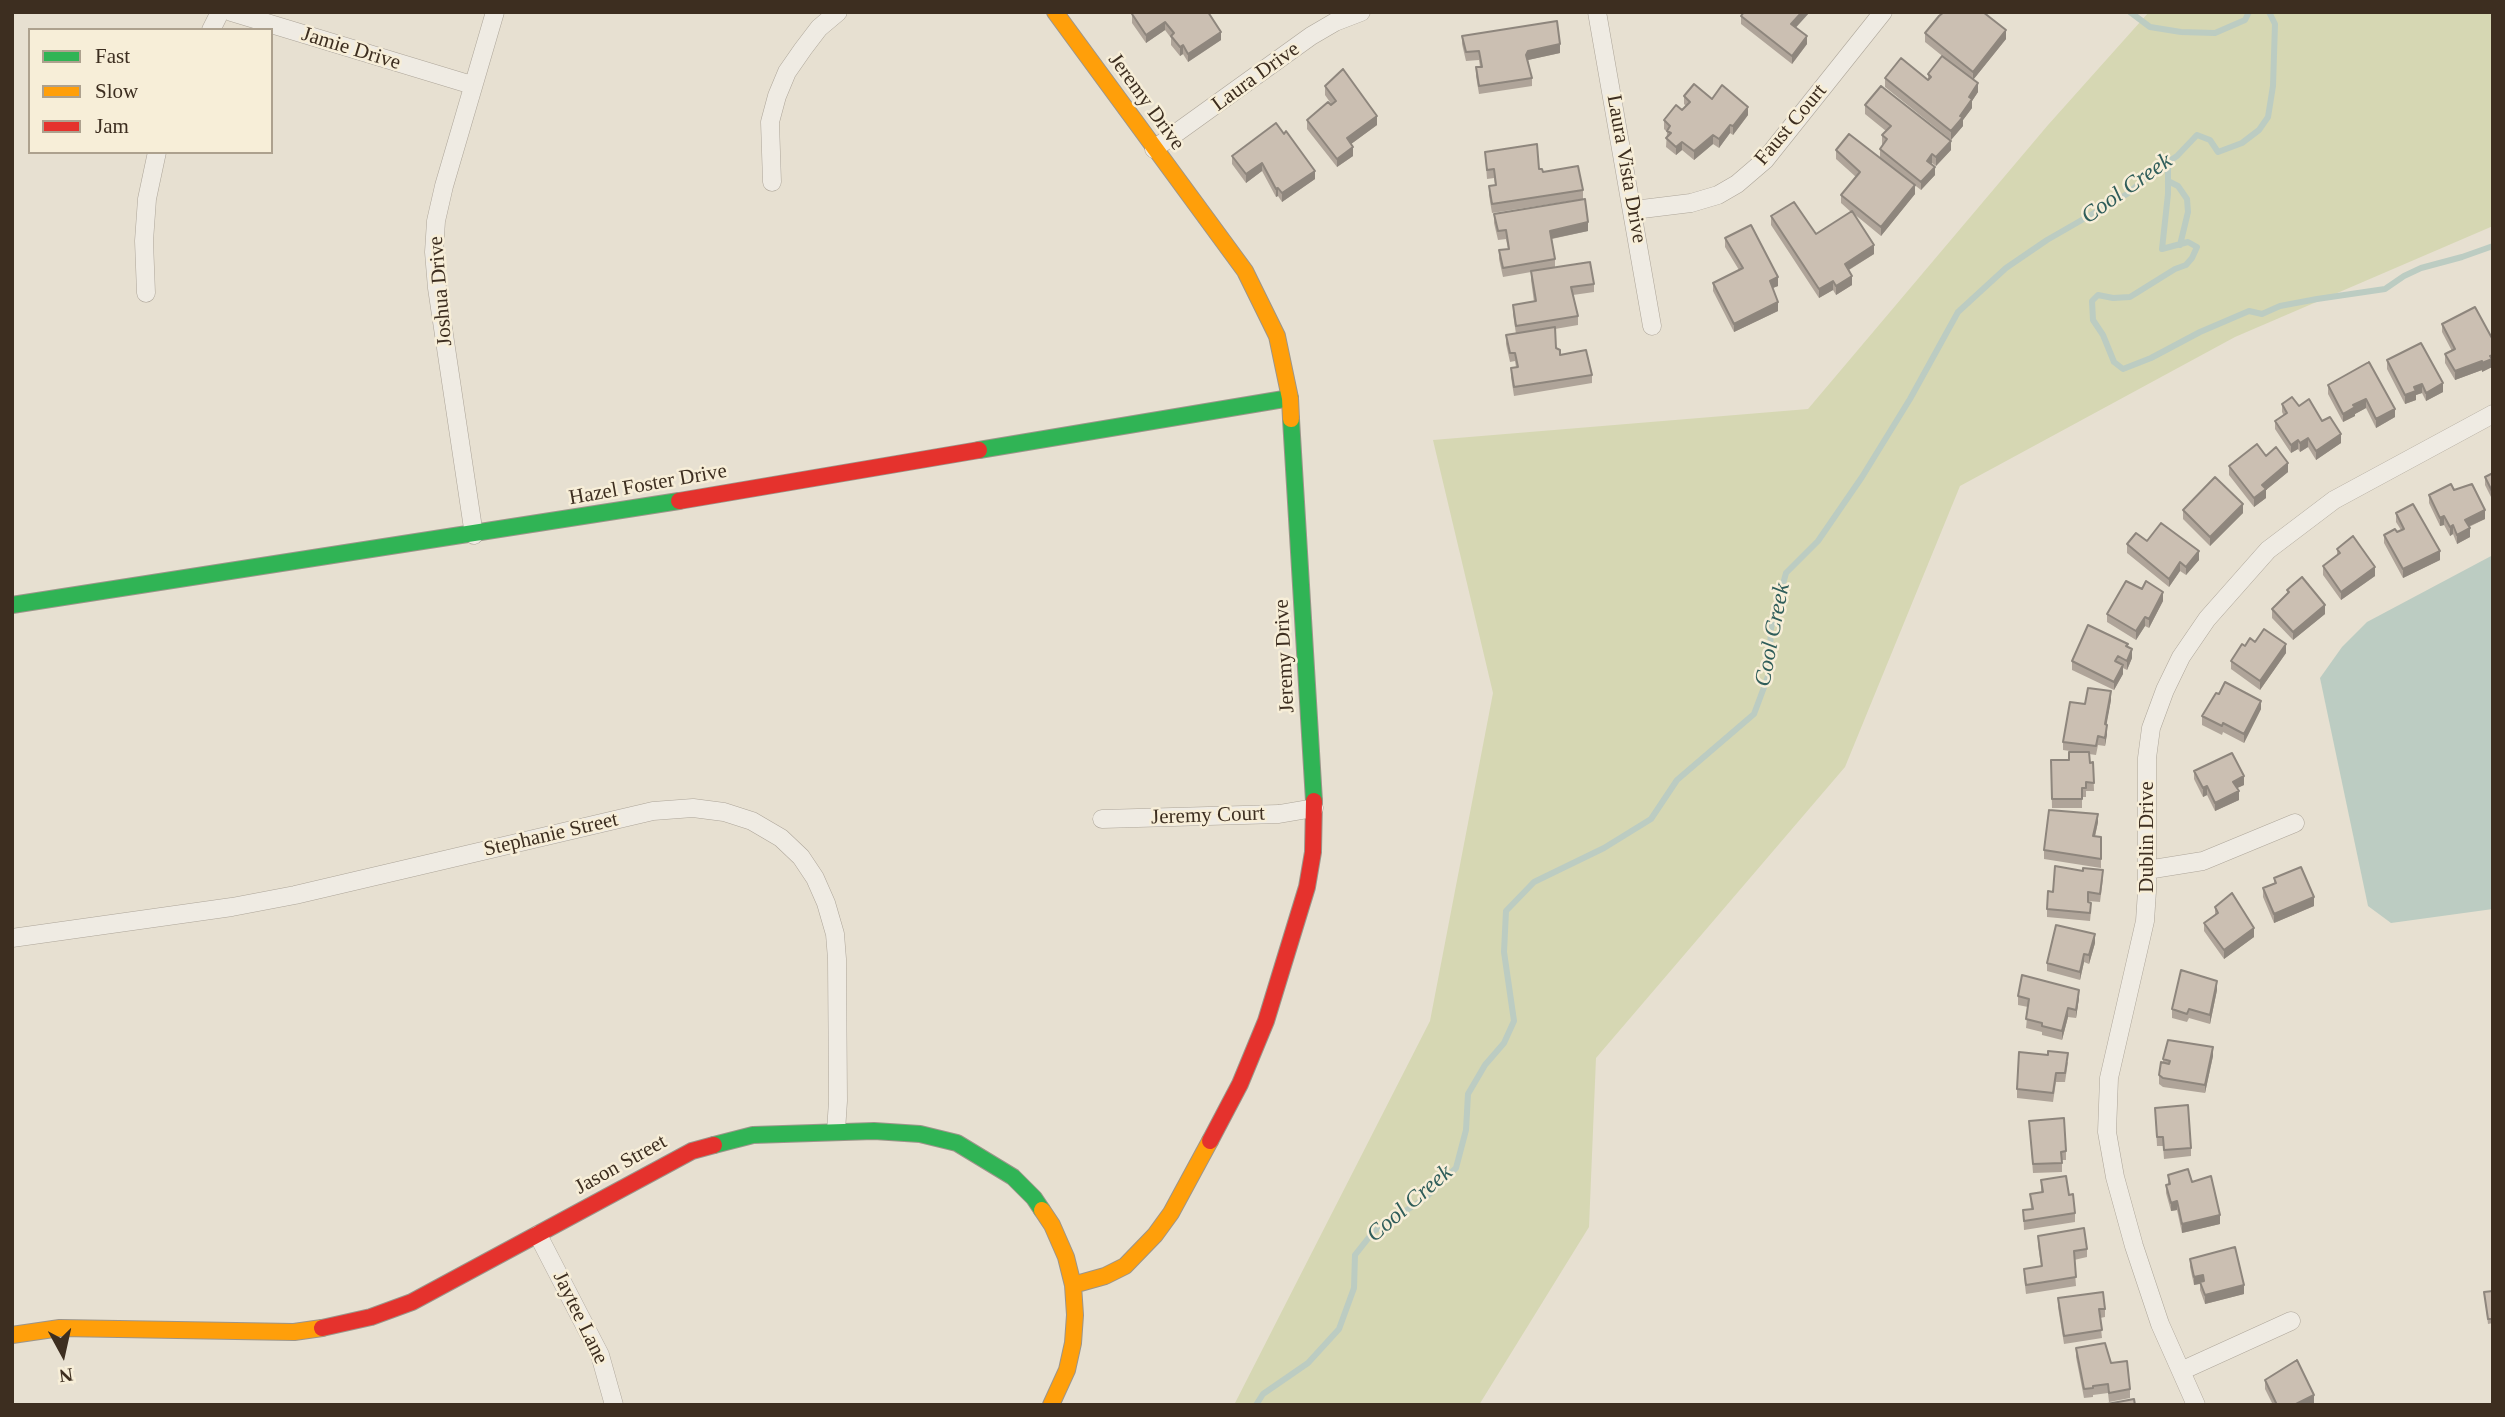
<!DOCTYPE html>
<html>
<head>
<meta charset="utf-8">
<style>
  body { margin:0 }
  #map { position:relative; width:2505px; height:1417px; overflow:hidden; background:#e7e0d1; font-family:"Times New Roman",serif }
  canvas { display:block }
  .frame { position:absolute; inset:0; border:14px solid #3d2e20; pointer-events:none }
  .legend { position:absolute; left:28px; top:28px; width:245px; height:126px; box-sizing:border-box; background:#f7eed8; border:2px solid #ada18e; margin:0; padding:9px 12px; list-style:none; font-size:21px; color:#3d2e20 }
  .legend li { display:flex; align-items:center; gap:14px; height:35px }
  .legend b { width:35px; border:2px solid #ada18e }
  .north { position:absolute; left:28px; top:1319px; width:70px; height:70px; -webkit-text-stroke:5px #f7eed8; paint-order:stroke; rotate:172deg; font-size:19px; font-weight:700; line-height:28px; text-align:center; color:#3d2e20 }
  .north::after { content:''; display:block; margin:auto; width:24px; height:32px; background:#3d2e20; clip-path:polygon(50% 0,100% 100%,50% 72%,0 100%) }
</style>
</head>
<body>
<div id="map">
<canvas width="2505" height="1417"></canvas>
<div class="frame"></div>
<ul class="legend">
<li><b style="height:9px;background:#30b455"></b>Fast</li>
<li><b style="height:9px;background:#ff9f0a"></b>Slow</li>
<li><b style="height:9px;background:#e5322d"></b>Jam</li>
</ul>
<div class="north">N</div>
</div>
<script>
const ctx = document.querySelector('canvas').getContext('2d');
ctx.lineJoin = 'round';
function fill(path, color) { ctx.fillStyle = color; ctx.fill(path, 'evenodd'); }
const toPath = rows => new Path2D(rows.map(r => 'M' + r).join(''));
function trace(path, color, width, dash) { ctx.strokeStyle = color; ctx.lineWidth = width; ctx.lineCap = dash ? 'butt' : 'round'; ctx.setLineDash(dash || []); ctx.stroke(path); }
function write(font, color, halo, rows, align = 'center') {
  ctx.font = font + ' "Times New Roman",serif'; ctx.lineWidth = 5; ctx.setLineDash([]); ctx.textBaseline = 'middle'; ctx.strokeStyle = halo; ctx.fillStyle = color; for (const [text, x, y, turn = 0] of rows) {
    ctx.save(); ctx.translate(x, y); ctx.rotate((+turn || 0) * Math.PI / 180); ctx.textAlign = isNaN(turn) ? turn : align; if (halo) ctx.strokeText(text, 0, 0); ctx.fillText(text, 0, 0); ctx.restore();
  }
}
const green = toPath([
  [2149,12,2493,12,2493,226,2235,337,1960,486,1845,767,1596,1058,1589,1227,1479,1405,1234,1405,1430,1021,1493,693,1433,440,1808,409,2048,125]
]);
const water = toPath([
  [2493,555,2493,909,2391,923,2368,906,2320,678,2342,647,2367,622]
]);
const stream = toPath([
  [2130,12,2150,27,2181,32,2215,33,2245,20,2249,12],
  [2168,162,2168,194,2162,249,2188,242,2197,247,2192,258,2186,265,2175,269,2130,297,2113,298,2098,295,2092,301,2093,320,2103,335,2114,362,2123,369,2151,358,2200,332,2249,311,2262,314,2280,306,2317,299,2385,289,2404,276,2421,268,2462,257,2493,246],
  [2168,181,2178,186,2187,199,2188,212,2180,245],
  [1256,1405,1263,1394,1308,1363,1339,1329,1354,1288,1355,1255,1374,1231,1424,1199,1456,1168,1466,1130,1468,1094,1485,1065,1504,1043,1514,1021,1504,952,1506,911,1534,882,1604,848,1651,819,1677,780,1754,714,1769,674,1771,628,1786,573,1818,541,1862,477,1910,399,1958,312,2006,268,2047,240,2127,194,2152,173,2177,156,2197,135,2210,140,2218,152,2242,143,2259,130,2268,117,2273,86,2275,24,2269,12]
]);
const street = toPath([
  [231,12,472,85],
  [1597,12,1652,326],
  [211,30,220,12],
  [1154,149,1311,36,1335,22,1361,12],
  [772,182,770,122,777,96,787,72,803,49,819,28,838,12],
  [1634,210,1691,203,1718,195,1737,184,1765,160,1883,12],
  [146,293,144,241,147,199,157,152],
  [474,535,437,288,434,252,436,221,444,186,495,12],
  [1102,819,1279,814,1314,808],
  [2147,870,2203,861,2295,823],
  [12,938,232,907,295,895,653,811,693,808,724,812,752,821,781,838,801,857,815,878,826,903,835,934,837,959,838,1101,836,1131],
  [538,1235,600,1355,614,1405],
  [2181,1371,2291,1321],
  [2196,1405,2160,1324,2134,1246,2115,1177,2107,1132,2109,1078,2145,921,2147,891,2147,758,2151,728,2165,690,2181,657,2207,619,2268,550,2334,500,2493,414]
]);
const fast = toPath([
  [1291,419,1314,801],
  [979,450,1290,398],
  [12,605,679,501],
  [714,1145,753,1135,874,1131,920,1134,957,1143,1013,1177,1034,1198,1042,1210]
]);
const slow = toPath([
  [1055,12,1245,271,1277,336,1290,398,1291,419],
  [1042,1210,1052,1225,1066,1257,1073,1285,1075,1315,1073,1343,1067,1370,1051,1405],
  [1073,1285,1105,1276,1125,1266,1155,1235,1171,1213,1210,1141],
  [12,1335,60,1328,294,1332,322,1328]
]);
const jam = toPath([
  [679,501,979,450],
  [1210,1141,1240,1084,1266,1021,1307,887,1313,852,1314,801],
  [322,1328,371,1317,412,1302,692,1151,714,1145]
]);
const wall = toPath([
  [1135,12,1221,40,1188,62,1183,54,1180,56,1171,45,1171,38,1165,30,1146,43,1132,23,1132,14],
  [1944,12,1986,12,1985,14,2006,39,1973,80,1978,92,1972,101,1972,108,1963,120,1963,126,1951,140,1885,87,1885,78,1928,80,1928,74,1956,67,1925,42,1925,33],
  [1741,16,1796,28,1807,44,1792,64,1741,24],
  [1462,36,1560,53,1528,60,1532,78,1532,86,1479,94,1476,76,1476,67,1480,67,1479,60,1466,61,1462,44],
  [1325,86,1377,125,1351,144,1353,156,1337,167,1307,129,1307,120,1332,105,1325,95],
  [1684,96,1712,99,1748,115,1733,135,1730,133,1719,148,1713,144,1694,160,1682,150,1676,155,1666,147,1667,132,1664,129,1664,120,1682,110,1686,106,1684,104],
  [1865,105,1951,150,1936,166,1932,163,1931,164,1935,175,1921,190,1880,158,1880,149,1883,145,1882,144,1882,135,1886,131,1865,114],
  [1276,123,1315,179,1282,202,1278,196,1276,197,1262,171,1246,183,1232,164,1232,156],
  [1836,150,1915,194,1881,236,1853,213,1874,254,1849,270,1852,285,1836,295,1833,290,1819,298,1771,225,1771,216,1816,234,1851,212,1841,203,1841,195,1856,177,1836,159],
  [1485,152,1539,169,1543,172,1583,190,1583,199,1492,213,1489,195,1489,186,1495,185,1494,178,1487,179],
  [1494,214,1588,231,1552,239,1555,259,1555,268,1594,284,1594,292,1573,295,1578,316,1578,325,1555,329,1556,348,1560,355,1592,375,1592,383,1514,396,1511,377,1511,368,1516,367,1515,361,1510,362,1506,344,1506,335,1516,334,1513,314,1513,305,1534,302,1531,280,1531,272,1503,277,1499,259,1499,250,1508,249,1506,239,1498,240,1494,223],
  [1725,238,1778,286,1773,288,1778,311,1734,332,1713,291,1713,283,1739,270,1725,247],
  [2442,324,2493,340,2492,367,2482,372,2482,370,2455,380,2445,363,2445,354,2452,351,2442,332],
  [2387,360,2443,392,2426,401,2422,393,2416,395,2416,400,2405,404,2387,369],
  [2369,362,2395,417,2376,428,2366,408,2355,414,2355,416,2343,422,2328,394,2328,385],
  [2282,404,2299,406,2322,421,2341,443,2316,460,2308,447,2300,452,2298,449,2291,453,2275,429,2275,421,2284,416,2282,412],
  [2229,466,2288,472,2266,490,2266,498,2254,507,2229,475],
  [2493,473,2493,501,2485,485,2485,477],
  [2454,490,2485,519,2469,527,2470,537,2457,544,2453,534,2450,536,2444,525,2440,526,2429,503,2429,495],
  [2183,510,2243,513,2210,546,2183,519],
  [2396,513,2440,560,2403,578,2384,543,2384,535,2401,530,2396,522],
  [2147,541,2199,560,2186,575,2180,571,2169,587,2127,553,2127,544],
  [2337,549,2375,576,2341,600,2323,575,2323,566,2337,555],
  [2287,590,2325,614,2293,640,2272,618,2272,609,2287,594],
  [2163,601,2149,628,2145,626,2136,640,2107,622,2107,614],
  [2255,642,2286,653,2260,690,2231,669,2231,661],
  [2128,647,2132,658,2127,670,2123,668,2123,674,2114,690,2072,670,2072,661],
  [2219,694,2261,709,2244,743,2223,732,2222,735,2202,725,2202,716],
  [2111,700,2106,725,2107,734,2105,746,2098,745,2096,755,2089,754,2090,763,2093,762,2094,791,2086,791,2086,797,2082,797,2082,808,2052,808,2051,760,2069,760,2077,752,2063,750,2063,742,2085,704],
  [2194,771,2244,785,2237,788,2239,800,2215,811,2207,795,2203,797,2194,779],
  [2098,822,2095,836,2101,837,2101,868,2044,859,2044,850],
  [2274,878,2314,906,2274,923,2263,897,2263,888,2274,883],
  [2103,879,2100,902,2088,901,2091,911,2090,921,2047,917,2047,909],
  [2215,907,2254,937,2224,959,2204,931,2204,923,2215,915],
  [2095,943,2089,964,2084,962,2080,980,2047,971,2047,963],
  [2217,990,2210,1024,2189,1018,2187,1022,2172,1018,2172,1009],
  [2018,996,2079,998,2076,1018,2068,1017,2062,1040,2042,1035,2042,1032,2026,1028,2028,1007,2018,1005],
  [2213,1056,2205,1093,2163,1087,2159,1084,2159,1075,2163,1063,2163,1059],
  [2068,1062,2065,1082,2056,1082,2053,1102,2017,1098,2017,1089],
  [2155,1108,2191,1148,2191,1156,2164,1159,2163,1146,2157,1146],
  [2029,1121,2066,1151,2066,1160,2062,1160,2062,1172,2033,1173],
  [2168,1175,2192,1182,2220,1224,2182,1233,2177,1210,2171,1211,2166,1193,2166,1185,2168,1184],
  [2041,1180,2069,1195,2075,1213,2075,1222,2024,1230,2023,1210,2031,1209,2030,1194,2041,1192],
  [2038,1236,2087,1249,2087,1257,2074,1260,2076,1286,2026,1294,2024,1277,2024,1269,2041,1266,2038,1245],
  [2190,1259,2244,1294,2205,1304,2200,1290,2200,1284,2194,1285,2190,1267],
  [2493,1291,2493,1323,2488,1324,2484,1292],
  [2058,1298,2105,1309,2105,1317,2100,1318,2102,1338,2064,1344,2058,1307],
  [2076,1348,2111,1363,2130,1389,2130,1398,2109,1402,2108,1393,2093,1395,2093,1397,2084,1398,2076,1357],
  [2265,1380,2314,1404,2273,1405,2265,1389]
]);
const shadedWall = toPath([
  [1802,12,1810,12,1791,33,1791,24],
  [1165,22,1165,30,1146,43,1146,35],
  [2006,30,2006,39,1973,80,1973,72],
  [1221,32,1221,40,1188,62,1188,54],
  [1807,36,1807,44,1792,64,1792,56],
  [1560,44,1560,53,1528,60,1526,63,1526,55,1528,51],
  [1183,45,1183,54,1180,56,1180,47],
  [1978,83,1978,92,1972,101,1972,108,1963,120,1963,126,1951,140,1951,131,1969,97],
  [1748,107,1748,115,1733,135,1733,126],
  [1377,116,1377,125,1347,147,1347,138],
  [1730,125,1730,133,1719,148,1719,139],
  [1713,135,1713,144,1694,160,1694,151],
  [1951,141,1951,150,1936,166,1936,157],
  [1682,142,1682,150,1676,155,1676,147],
  [1353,147,1353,156,1337,167,1337,159],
  [1932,154,1932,163,1927,170,1927,161],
  [1262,163,1262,171,1246,183,1246,174],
  [1935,167,1935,175,1921,190,1921,182],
  [1315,171,1315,179,1282,202,1282,193],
  [1915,185,1915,194,1881,236,1881,227],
  [1278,188,1278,196,1276,197,1276,189],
  [1588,222,1588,231,1550,239,1550,231],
  [1874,245,1874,254,1845,272,1845,264],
  [1852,276,1852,285,1836,295,1836,286],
  [1778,277,1778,286,1770,289,1770,281],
  [1833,281,1833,290,1819,298,1819,289],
  [1778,302,1778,311,1734,332,1734,324],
  [2493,355,2492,367,2482,372,2482,363],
  [2482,361,2482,370,2455,380,2455,371],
  [2443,383,2443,392,2426,401,2426,393],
  [2422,384,2422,393,2416,395,2416,400,2405,404,2405,395,2414,387],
  [2366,399,2366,408,2355,414,2355,416,2343,422,2343,414,2353,405],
  [2395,409,2395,417,2376,428,2376,419],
  [2341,434,2341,443,2316,460,2316,451],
  [2308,438,2308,447,2300,452,2300,443],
  [2298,440,2298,449,2291,453,2291,445],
  [2288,463,2288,472,2266,490,2266,498,2254,507,2254,498,2262,485],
  [2243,504,2243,513,2210,546,2210,537],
  [2485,510,2485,519,2465,528,2465,520],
  [2444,516,2444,525,2440,526,2440,518],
  [2453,525,2453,534,2450,536,2450,527],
  [2470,528,2470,537,2457,544,2457,535],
  [2199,551,2199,560,2186,575,2186,567],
  [2440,551,2440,560,2403,578,2403,569],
  [2180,562,2180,571,2169,587,2169,579],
  [2375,567,2375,576,2341,600,2341,592],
  [2163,592,2163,601,2149,628,2149,619],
  [2325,605,2325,614,2293,640,2293,632],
  [2145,617,2145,626,2136,640,2136,631],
  [2286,644,2286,653,2260,690,2260,681],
  [2132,649,2132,658,2127,670,2127,661],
  [2123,665,2123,674,2114,690,2114,682],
  [2111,691,2111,700,2105,733,2105,724],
  [2261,701,2261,709,2244,743,2244,734],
  [2107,725,2107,734,2105,746,2105,738],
  [2244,776,2244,785,2233,790,2233,782],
  [2207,786,2207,795,2203,797,2203,788],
  [2239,791,2239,800,2215,811,2215,803],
  [2098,814,2098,822,2093,845,2093,836],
  [2314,897,2314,906,2274,923,2274,914],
  [2254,928,2254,937,2224,959,2224,950],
  [2095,934,2095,943,2089,964,2089,955],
  [2084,954,2084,962,2080,980,2080,972],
  [2217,981,2217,990,2210,1024,2210,1015],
  [2079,990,2079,998,2076,1018,2076,1010],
  [2068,1008,2068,1017,2062,1040,2062,1031],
  [2213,1047,2213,1056,2205,1093,2205,1085],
  [2177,1201,2177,1210,2171,1211,2171,1203],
  [2220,1215,2220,1224,2182,1233,2182,1224],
  [2203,1275,2203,1283,2194,1285,2194,1277],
  [2244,1285,2244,1294,2205,1304,2205,1295],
  [2314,1395,2314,1404,2294,1405]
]);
const building = toPath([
  [1135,12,1208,12,1221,32,1188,54,1183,45,1180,47,1171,36,1174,33,1165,22,1146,35,1132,14,1135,12],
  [1744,12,1802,12,1791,24,1807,36,1792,56,1741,16,1744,12],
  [1944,12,1983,12,2006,30,1973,72,1925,33,1939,16,1944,12],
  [1557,21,1560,44,1528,51,1526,55,1532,78,1479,86,1476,67,1482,67,1479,51,1466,52,1462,36,1557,21],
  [1942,56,1978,83,1969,97,1972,99,1960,116,1963,117,1951,131,1885,78,1901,58,1928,80,1931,77,1928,74,1942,56],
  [1343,69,1377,116,1347,138,1353,147,1337,159,1307,120,1328,102,1331,105,1336,101,1325,86,1343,69],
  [1694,84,1712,99,1722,85,1748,107,1733,126,1730,125,1719,139,1713,135,1694,151,1682,142,1676,147,1666,138,1671,133,1667,131,1670,126,1664,120,1676,105,1682,110,1690,102,1684,96,1694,84],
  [1881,86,1951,141,1936,157,1932,154,1927,161,1935,167,1921,182,1880,149,1887,139,1882,135,1891,126,1865,105,1881,86],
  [1276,123,1284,134,1286,131,1315,171,1282,193,1278,188,1276,189,1262,163,1246,174,1232,156,1276,123],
  [1849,134,1915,185,1881,227,1841,195,1860,172,1836,150,1849,134],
  [1537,144,1539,169,1542,169,1543,172,1578,166,1583,190,1492,204,1489,186,1496,185,1494,169,1487,170,1485,152,1537,144],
  [1585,199,1588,222,1550,231,1555,259,1503,268,1499,250,1509,249,1506,230,1498,231,1494,214,1585,199],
  [1794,202,1816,234,1852,211,1874,245,1845,264,1852,276,1836,286,1833,281,1819,289,1771,216,1794,202],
  [1751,225,1778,277,1770,281,1778,302,1734,324,1713,283,1743,268,1725,238,1751,225],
  [1590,262,1594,284,1571,287,1578,316,1516,326,1513,305,1536,301,1531,271,1590,262],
  [2475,307,2493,340,2493,355,2490,356,2492,359,2482,363,2482,361,2455,371,2445,354,2455,349,2442,324,2475,307],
  [1555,327,1556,348,1560,350,1560,355,1586,350,1592,375,1514,387,1511,368,1518,367,1515,353,1510,353,1506,335,1555,327],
  [2421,343,2443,383,2426,393,2422,384,2414,387,2416,391,2405,395,2387,360,2421,343],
  [2369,362,2395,409,2376,419,2366,399,2353,405,2355,407,2343,414,2328,385,2369,362],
  [2292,397,2299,406,2309,399,2322,421,2330,417,2341,434,2316,451,2308,438,2300,443,2298,440,2291,445,2275,421,2287,413,2282,404,2292,397],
  [2257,444,2266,456,2276,447,2288,463,2262,485,2266,489,2254,498,2229,466,2257,444],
  [2493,473,2493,493,2485,477,2493,473],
  [2215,477,2243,504,2210,537,2183,510,2215,477],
  [2451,484,2454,490,2472,484,2485,510,2465,520,2470,528,2457,535,2453,525,2450,527,2444,516,2440,518,2429,495,2451,484],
  [2413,504,2440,551,2403,569,2384,535,2395,529,2397,532,2404,529,2396,513,2413,504],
  [2161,523,2199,551,2186,567,2180,562,2169,579,2127,544,2136,533,2147,541,2161,523],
  [2353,536,2375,567,2341,592,2323,566,2340,553,2337,549,2353,536],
  [2302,577,2325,605,2293,632,2272,609,2289,592,2287,590,2302,577],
  [2126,581,2142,589,2146,581,2163,592,2149,619,2145,617,2136,631,2107,614,2126,581],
  [2088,625,2128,644,2126,646,2132,649,2127,661,2118,656,2115,661,2123,665,2114,682,2072,661,2088,625],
  [2264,629,2286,644,2260,681,2231,661,2242,644,2245,646,2250,638,2255,642,2264,629],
  [2225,682,2261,701,2244,734,2223,723,2222,726,2202,716,2216,693,2219,694,2225,682],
  [2088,688,2111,691,2105,724,2107,725,2105,738,2098,736,2096,746,2063,742,2070,702,2085,704,2088,688],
  [2069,752,2089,752,2090,763,2093,762,2094,783,2086,782,2086,788,2082,788,2082,799,2052,799,2051,760,2069,760,2069,752],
  [2232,753,2244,776,2233,782,2239,791,2215,803,2207,786,2203,788,2194,771,2232,753],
  [2049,810,2098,814,2093,836,2101,837,2101,859,2044,850,2049,810],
  [2055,866,2083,871,2083,868,2103,870,2100,894,2088,892,2088,902,2091,903,2090,913,2047,909,2048,891,2053,892,2055,866],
  [2301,867,2314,897,2274,914,2263,888,2276,883,2274,878,2301,867],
  [2232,893,2254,928,2224,950,2204,923,2218,913,2215,907,2232,893],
  [2056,925,2095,934,2089,955,2084,954,2080,972,2047,963,2056,925],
  [2181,970,2217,981,2210,1015,2189,1009,2187,1014,2172,1009,2181,970],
  [2022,975,2079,990,2076,1010,2068,1008,2062,1031,2042,1026,2042,1023,2026,1019,2029,999,2018,996,2022,975],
  [2168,1040,2213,1047,2205,1085,2163,1078,2159,1075,2161,1062,2169,1064,2170,1061,2163,1059,2168,1040],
  [2048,1051,2068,1053,2065,1073,2056,1073,2053,1093,2017,1089,2019,1052,2048,1055,2048,1051],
  [2188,1105,2191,1148,2164,1150,2163,1137,2157,1137,2155,1108,2188,1105],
  [2064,1118,2066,1151,2061,1152,2062,1163,2033,1164,2029,1121,2064,1118],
  [2188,1169,2192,1182,2211,1176,2220,1215,2182,1224,2177,1201,2171,1203,2166,1185,2170,1184,2168,1175,2188,1169],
  [2066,1176,2069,1195,2073,1194,2075,1213,2024,1221,2023,1210,2033,1209,2030,1194,2043,1192,2041,1180,2066,1176],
  [2084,1228,2087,1249,2074,1251,2076,1277,2026,1285,2024,1269,2042,1266,2038,1236,2084,1228],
  [2235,1247,2244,1285,2205,1295,2200,1282,2204,1281,2203,1275,2194,1277,2190,1259,2235,1247],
  [2493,1291,2493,1319,2488,1319,2484,1292,2493,1291],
  [2103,1292,2105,1309,2099,1309,2102,1330,2064,1336,2058,1298,2103,1292],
  [2105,1343,2111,1363,2127,1361,2130,1389,2109,1393,2108,1384,2093,1386,2093,1388,2084,1389,2076,1348,2105,1343],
  [2297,1360,2314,1395,2294,1405,2277,1405,2265,1380,2297,1360],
  [2134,1399,2135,1405,2102,1405,2134,1399]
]);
const streetNames = [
  ["Jamie Drive",351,49,17],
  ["Laura Drive",1256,77,-36],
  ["Jeremy Drive",1146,102,54],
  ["Faust Court",1791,125,-50],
  ["Laura Vista Drive",1626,169,80],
  ["Joshua Drive",441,291,-95],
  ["Hazel Foster Drive",648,485,-10],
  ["Jeremy Drive",1285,656,-93],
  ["Jeremy Court",1208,816,-2],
  ["Stephanie Street",551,835,-13],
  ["Dublin Drive",2147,837,-90],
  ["Jason Street",621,1165,-29],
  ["Jaytee Lane",580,1318,64]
];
const waterNames = [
  ["Cool Creek",2127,189,-35],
  ["Cool Creek",1773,635,-79],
  ["Cool Creek",1410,1204,-41]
];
fill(green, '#d6d7b3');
fill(water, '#bcccc2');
trace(stream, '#bcccc2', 6);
trace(street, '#ada599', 19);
trace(fast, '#9c958a', 18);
trace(slow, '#9c958a', 18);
trace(jam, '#9c958a', 18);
trace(street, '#efebe3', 18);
trace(fast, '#30b455', 16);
trace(slow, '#ff9f0a', 16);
trace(jam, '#e5322d', 16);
fill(wall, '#afa499');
fill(shadedWall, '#8e867d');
fill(building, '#cbbfb2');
trace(building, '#8e867d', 2);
write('21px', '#3d2e20', '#f7eed8', streetNames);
write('italic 23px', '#2f5d5a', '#f7eed8', waterNames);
</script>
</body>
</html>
